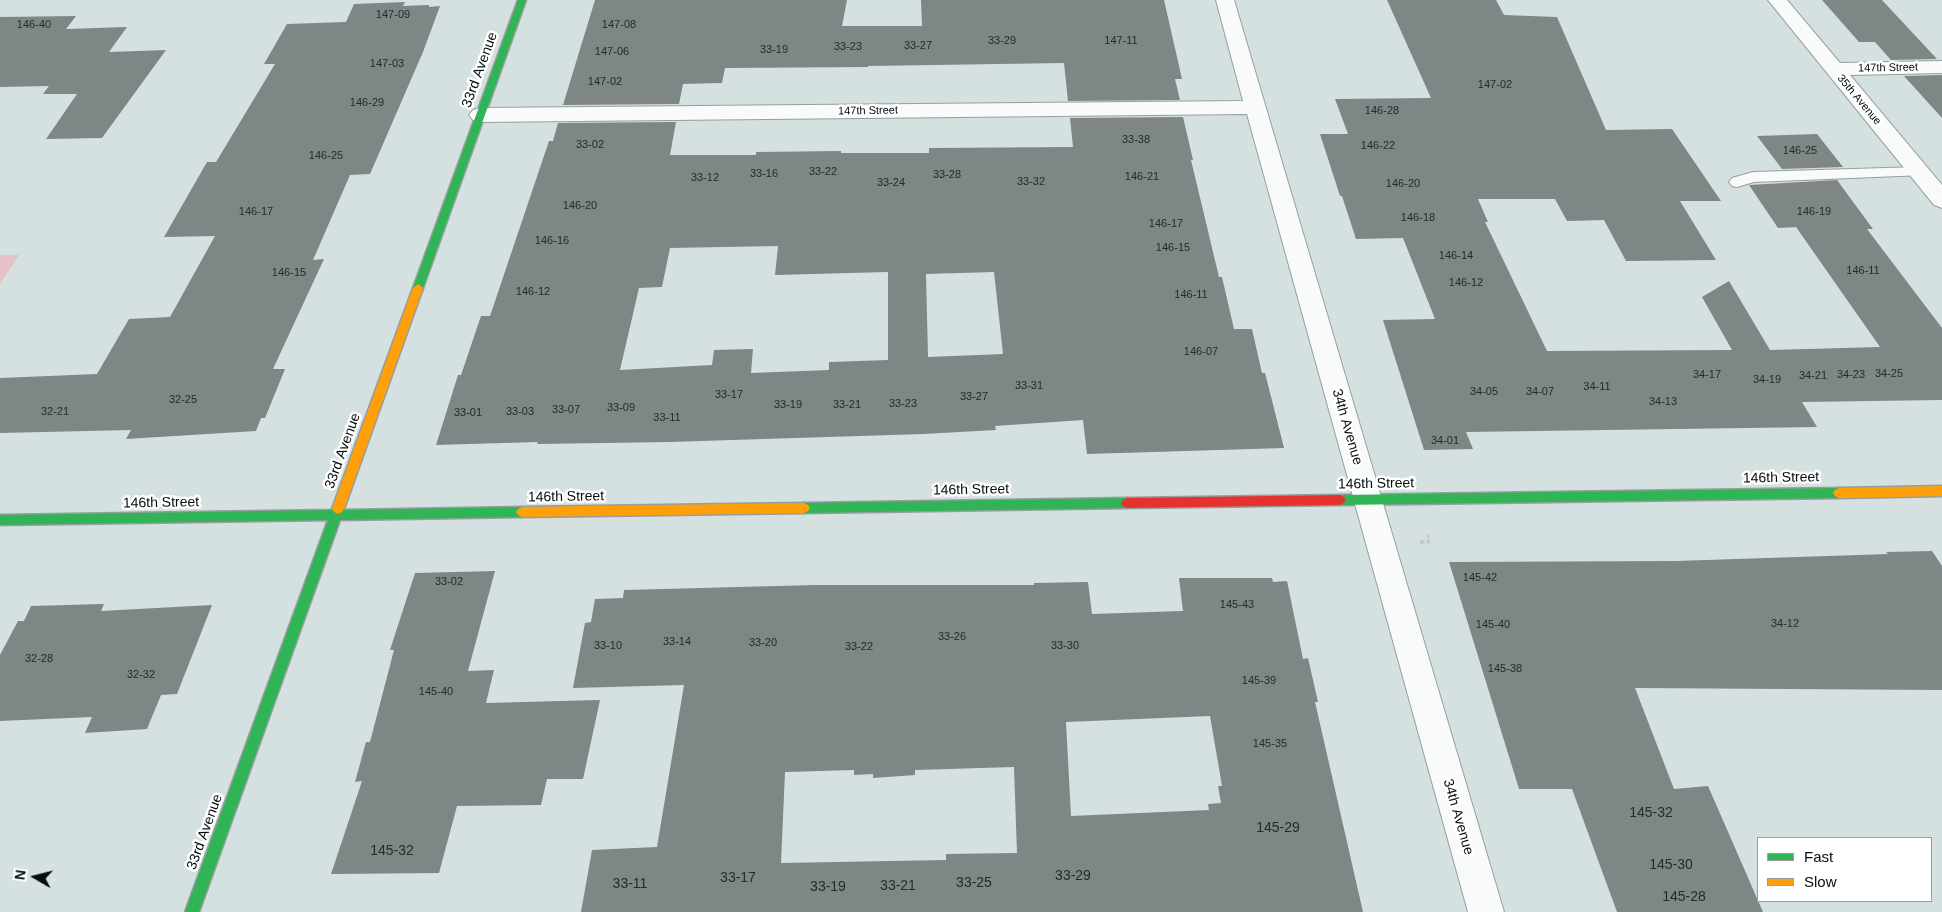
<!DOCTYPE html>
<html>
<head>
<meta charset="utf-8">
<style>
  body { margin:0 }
  #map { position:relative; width:1942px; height:912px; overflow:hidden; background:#d5e1e0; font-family:Arial,sans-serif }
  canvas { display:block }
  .legend { position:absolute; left:1757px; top:837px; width:175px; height:65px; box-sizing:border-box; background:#fff; border:1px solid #9b9e9e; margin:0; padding:6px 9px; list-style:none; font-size:15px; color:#060d0d }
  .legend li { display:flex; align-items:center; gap:10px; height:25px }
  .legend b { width:25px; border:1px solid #9b9e9e }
  .north { position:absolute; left:10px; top:852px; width:50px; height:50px; -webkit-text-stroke:4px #fff; paint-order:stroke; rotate:278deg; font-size:14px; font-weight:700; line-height:20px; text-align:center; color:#060d0d }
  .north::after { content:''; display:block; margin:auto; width:18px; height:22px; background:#060d0d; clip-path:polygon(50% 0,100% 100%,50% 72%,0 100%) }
</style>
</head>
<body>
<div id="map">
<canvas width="1942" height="912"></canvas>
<ul class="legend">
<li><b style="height:6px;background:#30b455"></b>Fast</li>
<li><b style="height:6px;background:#ff9f0a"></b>Slow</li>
</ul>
<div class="north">N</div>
</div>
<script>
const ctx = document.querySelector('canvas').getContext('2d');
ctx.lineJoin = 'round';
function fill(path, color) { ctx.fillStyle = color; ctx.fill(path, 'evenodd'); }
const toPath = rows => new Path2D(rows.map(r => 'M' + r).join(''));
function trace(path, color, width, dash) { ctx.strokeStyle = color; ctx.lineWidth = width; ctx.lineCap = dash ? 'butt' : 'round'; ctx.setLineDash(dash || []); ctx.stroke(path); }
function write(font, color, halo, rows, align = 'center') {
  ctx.font = font + ' Arial,sans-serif'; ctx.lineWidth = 5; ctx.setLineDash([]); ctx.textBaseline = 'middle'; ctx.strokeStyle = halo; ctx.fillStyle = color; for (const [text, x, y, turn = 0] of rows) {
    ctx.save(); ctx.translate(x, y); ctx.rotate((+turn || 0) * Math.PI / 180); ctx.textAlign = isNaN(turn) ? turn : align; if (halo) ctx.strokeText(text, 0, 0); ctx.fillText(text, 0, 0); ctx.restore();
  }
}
const green = toPath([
  [0,255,19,255,0,284]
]);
const building = toPath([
  [595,0,847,0,842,26,922,26,921,0,1164,0,1182,79,1175,79,1180,100,1068,101,1064,63,868,66,868,67,725,68,722,83,683,84,679,104,563,105],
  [1387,0,1496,0,1504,15,1557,17,1606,130,1672,129,1721,201,1680,201,1716,260,1626,261,1604,220,1567,221,1555,199,1478,199,1488,222,1485,222,1547,351,1732,350,1702,297,1729,281,1770,350,1880,347,1796,227,1778,228,1749,185,1837,180,1873,229,1867,229,1942,328,1942,400,1802,402,1817,427,1466,432,1473,449,1424,450,1383,320,1435,319,1403,238,1356,239,1342,196,1340,196,1320,134,1348,134,1335,99,1431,98],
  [1822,0,1882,0,1937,59,1891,60,1875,42,1859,42],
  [405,2,403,6,429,5,429,7,440,6,423,52,370,174,350,175,313,260,324,259,273,369,285,369,265,418,261,418,256,431,126,439,131,430,0,433,0,378,97,374,129,319,170,317,215,236,164,237,207,162,216,162,275,64,264,64,287,24,346,22,354,4],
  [76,16,66,29,127,27,109,52,166,50,102,138,46,139,77,94,43,94,49,86,0,87,0,17],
  [1942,75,1942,118,1904,76],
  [1183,117,1193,160,1191,160,1219,277,1222,277,1234,329,1252,329,1262,373,1265,373,1284,448,1087,454,1083,420,995,426,996,430,923,434,669,442,537,444,538,442,436,445,458,375,461,375,481,316,490,316,549,141,553,141,558,123,676,122,670,155,756,155,756,152,841,151,841,153,929,153,929,148,1073,147,1070,118],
  [778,246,775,275,888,272,888,360,829,362,829,370,751,373,753,349,714,350,712,365,620,370,639,288,662,287,670,248],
  [994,272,1003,354,928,357,926,274],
  [1817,134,1843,167,1782,169,1757,136],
  [1932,551,1942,566,1942,690,1635,688,1674,789,1708,786,1763,912,1617,912,1572,789,1519,789,1449,562,1676,561,1888,554,1886,552],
  [495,571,468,671,494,670,486,703,600,700,583,779,547,779,541,805,457,806,439,873,331,874,362,781,355,782,366,742,370,742,394,650,390,650,415,573],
  [1179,578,1272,578,1273,582,1287,581,1303,659,1308,658,1318,702,1315,702,1363,912,581,912,592,850,657,847,684,685,573,688,585,623,591,622,595,599,623,598,624,590,815,585,1034,585,1034,583,1088,582,1092,614,1183,611],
  [1210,716,1222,786,1218,786,1221,803,1208,804,1209,810,1071,816,1066,722],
  [1014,767,1017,853,946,854,946,860,781,863,785,772,854,770,854,775,873,774,873,778,915,775,915,770],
  [104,604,101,611,212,605,177,694,161,695,147,729,85,733,92,717,0,721,0,655,18,621,24,621,31,606]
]);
const pathFar1 = toPath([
  [1420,542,1429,542,1428,534]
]);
const path = toPath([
  [1420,542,1429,541]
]);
const lane = toPath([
  [1919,167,1924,169,1927,172,1924,175,1754,182,1737,187,1732,186,1729,182,1732,178,1753,172,1919,167]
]);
const street = toPath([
  [1216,0,1234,0,1504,912,1468,912,1247,114,480,122,473,120,469,115,473,110,480,108,1243,101,1216,0],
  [1768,0,1787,0,1840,63,1942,61,1942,73,1850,75,1942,185,1942,208,1934,205,1768,0]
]);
const fast = toPath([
  [518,0,526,0,423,288,422,291,414,291,413,288,518,0],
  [1839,488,1843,490,1845,493,1843,496,1839,498,1340,505,1336,503,1334,500,1336,497,1340,495,1839,488],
  [1127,498,1131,500,1133,503,1131,506,1127,508,804,513,800,511,798,508,800,505,804,503,1127,498],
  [338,504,342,506,344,510,522,507,526,509,528,512,526,515,522,517,340,520,199,912,185,912,328,520,0,525,0,515,332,510,334,506,338,504]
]);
const slow = toPath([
  [418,284,423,288,344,509,342,512,338,514,334,512,332,509,413,288,418,284],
  [1942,486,1942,496,1839,498,1835,496,1833,493,1835,490,1839,488,1942,486],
  [804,503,808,505,810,508,808,511,804,513,522,517,518,515,516,512,518,509,522,507,804,503]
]);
const jam = toPath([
  [1340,495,1344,497,1346,500,1344,503,1340,505,1127,508,1123,506,1121,503,1123,500,1127,498,1340,495]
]);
const numberNames = [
  ["147-09",393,15],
  ["146-40",34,25],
  ["147-08",619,25],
  ["33-29",1002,41],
  ["147-11",1121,41],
  ["33-27",918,46],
  ["33-23",848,47],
  ["33-19",774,50],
  ["147-06",612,52],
  ["147-03",387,64],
  ["147-02",605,82],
  ["147-02",1495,85],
  ["146-29",367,103],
  ["146-28",1382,111],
  ["33-38",1136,140],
  ["33-02",590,145],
  ["146-22",1378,146],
  ["146-25",1800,151],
  ["146-25",326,156],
  ["33-22",823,172],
  ["33-16",764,174],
  ["33-28",947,175],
  ["146-21",1142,177],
  ["33-12",705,178],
  ["33-32",1031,182],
  ["33-24",891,183],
  ["146-20",1403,184],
  ["146-20",580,206],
  ["146-17",256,212],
  ["146-19",1814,212],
  ["146-18",1418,218],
  ["146-17",1166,224],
  ["146-16",552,241],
  ["146-15",1173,248],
  ["146-14",1456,256],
  ["146-11",1863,271],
  ["146-15",289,273],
  ["146-12",1466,283],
  ["146-12",533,292],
  ["146-11",1191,295],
  ["146-07",1201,352],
  ["34-25",1889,374],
  ["34-17",1707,375],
  ["34-23",1851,375],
  ["34-21",1813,376],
  ["34-19",1767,380],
  ["33-31",1029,386],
  ["34-11",1597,387],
  ["34-05",1484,392],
  ["34-07",1540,392],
  ["33-17",729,395],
  ["33-27",974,397],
  ["32-25",183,400],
  ["34-13",1663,402],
  ["33-23",903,404],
  ["33-19",788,405],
  ["33-21",847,405],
  ["33-09",621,408],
  ["33-07",566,410],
  ["32-21",55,412],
  ["33-03",520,412],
  ["33-01",468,413],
  ["33-11",667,418],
  ["34-01",1445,441],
  ["145-42",1480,578],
  ["33-02",449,582],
  ["145-43",1237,605],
  ["34-12",1785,624],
  ["145-40",1493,625],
  ["33-26",952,637],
  ["33-14",677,642],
  ["33-20",763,643],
  ["33-10",608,646],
  ["33-30",1065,646],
  ["33-22",859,647],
  ["32-28",39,659],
  ["145-38",1505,669],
  ["32-32",141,675],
  ["145-39",1259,681],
  ["145-40",436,692],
  ["145-35",1270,744]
];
const farStreetnames = [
  ["147th Street",1888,68,-1],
  ["35th Avenue",1859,100,50],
  ["147th Street",868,111,-1]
];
const streetNames = [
  ["33rd Avenue",480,70,-70],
  ["34th Avenue",1347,427,74],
  ["33rd Avenue",343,451,-70],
  ["146th Street",1781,478,-1],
  ["146th Street",1376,484,-1],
  ["146th Street",971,490,-1],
  ["146th Street",566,497,-1],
  ["146th Street",161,503,-1],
  ["34th Avenue",1458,817,74],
  ["33rd Avenue",205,832,-70]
];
const nearNumbernames = [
  ["145-32",1651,813],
  ["145-29",1278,828],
  ["145-32",392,851],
  ["145-30",1671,865],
  ["33-29",1073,876],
  ["33-17",738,878],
  ["33-25",974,883],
  ["33-11",630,884],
  ["33-21",898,886],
  ["33-19",828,887],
  ["145-28",1684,897]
];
fill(green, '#e4c2c6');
fill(building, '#7e8686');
trace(lane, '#969f9e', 2);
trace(street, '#969f9e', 2);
trace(fast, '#969f9e', 3);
trace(slow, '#969f9e', 3);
trace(jam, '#969f9e', 3);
trace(pathFar1, '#c6c8c8', 3, [4, 2.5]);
trace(path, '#c6c8c8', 4, [4.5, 3]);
fill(lane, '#f9fafa');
fill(street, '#f9fafa');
fill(fast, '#30b455');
fill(slow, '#ff9f0a');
fill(jam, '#e5322d');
write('11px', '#242b2b', null, numberNames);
write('11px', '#060d0d', '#fff', farStreetnames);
write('14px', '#060d0d', '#fff', streetNames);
write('14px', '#242b2b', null, nearNumbernames);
</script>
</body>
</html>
